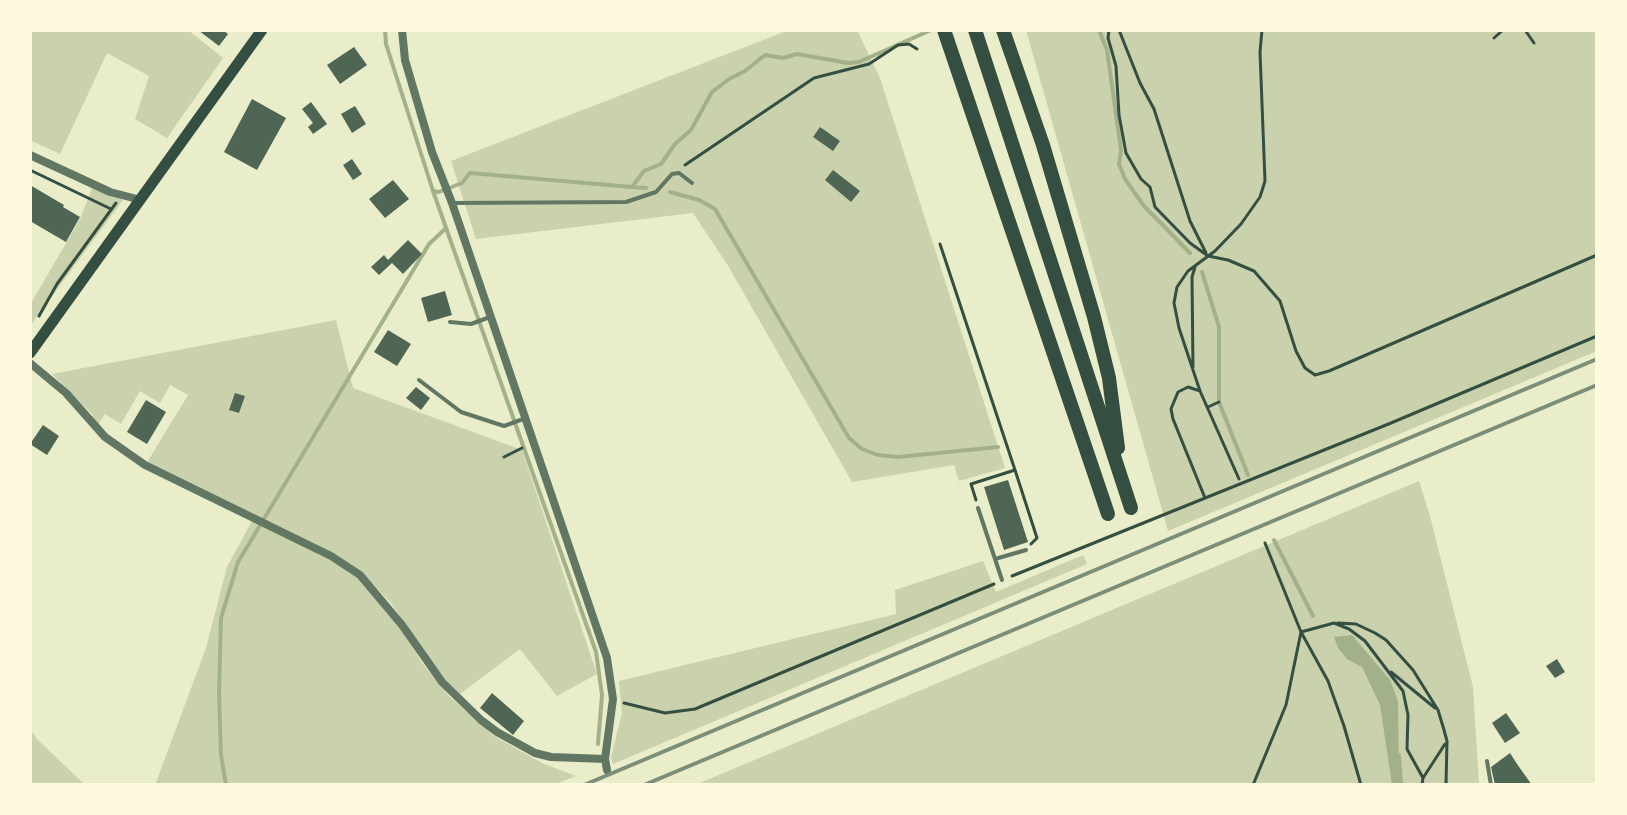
<!DOCTYPE html>
<html>
<head>
<meta charset="utf-8">
<style>
  body { margin:0 }
  #map { position:relative; width:1627px; height:815px; overflow:hidden; background:#e9edc9; font-family:"Source Serif 4",serif }
  canvas { display:block }
  .frame { position:absolute; inset:0; border:32px solid #fefae0; pointer-events:none }
</style>
</head>
<body>
<div id="map">
<canvas width="1627" height="815"></canvas>
<div class="frame"></div>
</div>
<script>
const ctx = document.querySelector('canvas').getContext('2d');
ctx.lineJoin = 'round';
function fill(path, color) { ctx.fillStyle = color; ctx.fill(path, 'evenodd'); }
const toPath = rows => new Path2D(rows.map(r => 'M' + r).join(''));
function trace(path, color, width, dash) { ctx.strokeStyle = color; ctx.lineWidth = width; ctx.lineCap = dash ? 'butt' : 'round'; ctx.setLineDash(dash || []); ctx.stroke(path); }
const green = toPath([
  [30,30,188,30,223,58,167,138,135,119,149,76,107,53,60,154,30,140],
  [789,30,857,30,880,78,1005,468,959,481,954,465,852,482,727,264,693,213,476,239,451,161],
  [1026,30,1597,30,1597,351,1168,531],
  [93,186,123,200,30,326,30,305,80,219],
  [336,320,353,388,522,450,597,674,557,696,520,649,460,694,442,677,391,603,363,574,316,545,146,464,188,395,170,385,160,403,140,391,121,424,105,414,97,426,90,419,93,415,52,374],
  [1419,481,1430,516,1473,687,1479,785,695,785],
  [253,519,343,567,364,583,397,622,422,663,450,697,494,736,542,763,576,776,553,785,155,785,206,648,227,567],
  [1083,555,1087,564,613,764,611,757,622,713,619,681,896,614,895,590,983,561,996,592],
  [30,729,37,739,85,785,30,785]
]);
const water = toPath([
  [1352,635,1390,680,1398,701,1399,785,1392,785,1380,705,1362,667,1347,659,1338,648,1334,637]
]);
const stream = toPath([
  [385,30,386,44,433,191,439,192,462,183,470,173,632,187,644,171,661,164,675,144,691,130,712,92,729,79,745,71,765,55,783,58,797,54,848,63,859,62,931,30],
  [1099,30,1107,50,1121,150,1119,164,1125,179,1144,206,1190,253],
  [632,187,646,188],
  [433,191,596,652,602,695,598,744],
  [670,192,699,200,715,209,849,438,862,449,878,455,898,457,998,447],
  [1202,272,1219,327,1219,402,1248,475],
  [1274,540,1313,616],
  [1399,755,1401,785],
  [226,785,221,755,219,693,221,618,238,562,429,244,445,229]
]);
const building = toPath([
  [198,30,223,30,228,34,219,46],
  [354,47,367,65,340,84,327,65],
  [252,99,286,118,257,170,224,152],
  [311,102,327,124,313,134,308,127,313,123,302,109],
  [355,106,366,124,352,133,341,114],
  [820,127,840,141,833,151,813,137],
  [352,159,362,174,353,180,343,165],
  [833,170,860,191,851,202,825,180],
  [393,180,409,199,385,218,369,199],
  [30,185,64,205,63,207,80,217,66,242,30,221],
  [408,240,422,254,403,274,392,263,379,275,371,267,384,255,388,260],
  [445,291,452,315,428,322,421,298],
  [388,330,411,344,397,366,374,352],
  [416,387,430,398,421,410,406,398],
  [235,393,245,396,239,413,229,410],
  [146,400,166,412,147,444,127,432],
  [43,425,59,436,47,455,30,444],
  [1008,480,1028,542,1004,550,984,487],
  [1557,659,1565,672,1555,678,1546,666],
  [492,693,524,721,513,735,480,708],
  [1506,713,1520,733,1505,743,1492,723],
  [1510,753,1517,764,1532,785,1495,785,1491,767]
]);
const path = toPath([
  [1109,30,1108,38,1116,66,1119,115,1126,153,1141,179,1150,187,1155,207,1190,243,1208,256,1228,260,1254,271,1280,301,1296,351,1305,368,1315,375,1329,371,1597,255],
  [1119,30,1140,83,1154,109,1190,221,1206,253],
  [1525,30,1534,43],
  [1494,38,1503,30],
  [685,165,814,78,869,64,898,45,909,44,917,49],
  [30,170,111,209],
  [940,244,1015,470,971,484,976,500],
  [39,316,57,284,116,203],
  [1193,367,1192,277,1195,267],
  [1200,391,1179,328,1174,303,1177,287,1188,271,1215,251,1241,224,1260,197,1265,181,1260,52,1262,30],
  [1208,407,1219,402],
  [504,457,522,448],
  [1015,470,1037,538,1031,544],
  [1205,498,1173,419,1171,409,1178,392,1188,387,1200,391,1239,479],
  [1265,543,1301,632,1328,681,1344,726,1361,785],
  [1012,576,1391,423,1597,336],
  [1338,623,1356,624,1375,633,1386,640,1413,670,1438,710,1444,730,1447,741,1446,785],
  [1391,672,1435,708],
  [624,703,665,713,695,709,994,584],
  [1423,778,1445,744],
  [1253,785,1286,705,1301,632,1334,623,1349,629,1365,641,1403,691,1408,715,1407,749,1423,778,1422,785]
]);
const service = toPath([
  [452,203,626,202,656,192,672,174,679,173,692,183],
  [450,322,471,324,490,317],
  [419,380,461,412,504,426,526,418],
  [978,508,1002,580],
  [995,559,1026,550],
  [1487,761,1491,785]
]);
const minor = toPath([
  [402,30,405,60,432,152,452,203,607,658,613,699,605,759,607,770],
  [30,155,110,192,141,200],
  [30,363,66,393,105,437,145,465,331,556,360,575,402,625,442,682,481,720,497,732,535,753,551,757,605,759]
]);
const secondary = toPath([
  [30,353,262,30]
]);
const motorway = toPath([
  [944,30,1108,514],
  [975,30,1131,508],
  [1003,30,1043,145,1094,317,1109,378,1118,448]
]);
const rail = toPath([
  [584,785,1597,359],
  [644,785,1597,385]
]);
fill(green, '#cad2ad');
fill(water, '#a3b18a');
trace(stream, '#a3b18a', 4);
fill(building, '#4f6655');
trace(path, '#344e41', 3);
trace(service, '#617663', 4);
trace(minor, '#617663', 8);
trace(secondary, '#344e41', 11);
trace(motorway, '#344e41', 14);
trace(rail, '#7c8e77', 4);
</script>
</body>
</html>
